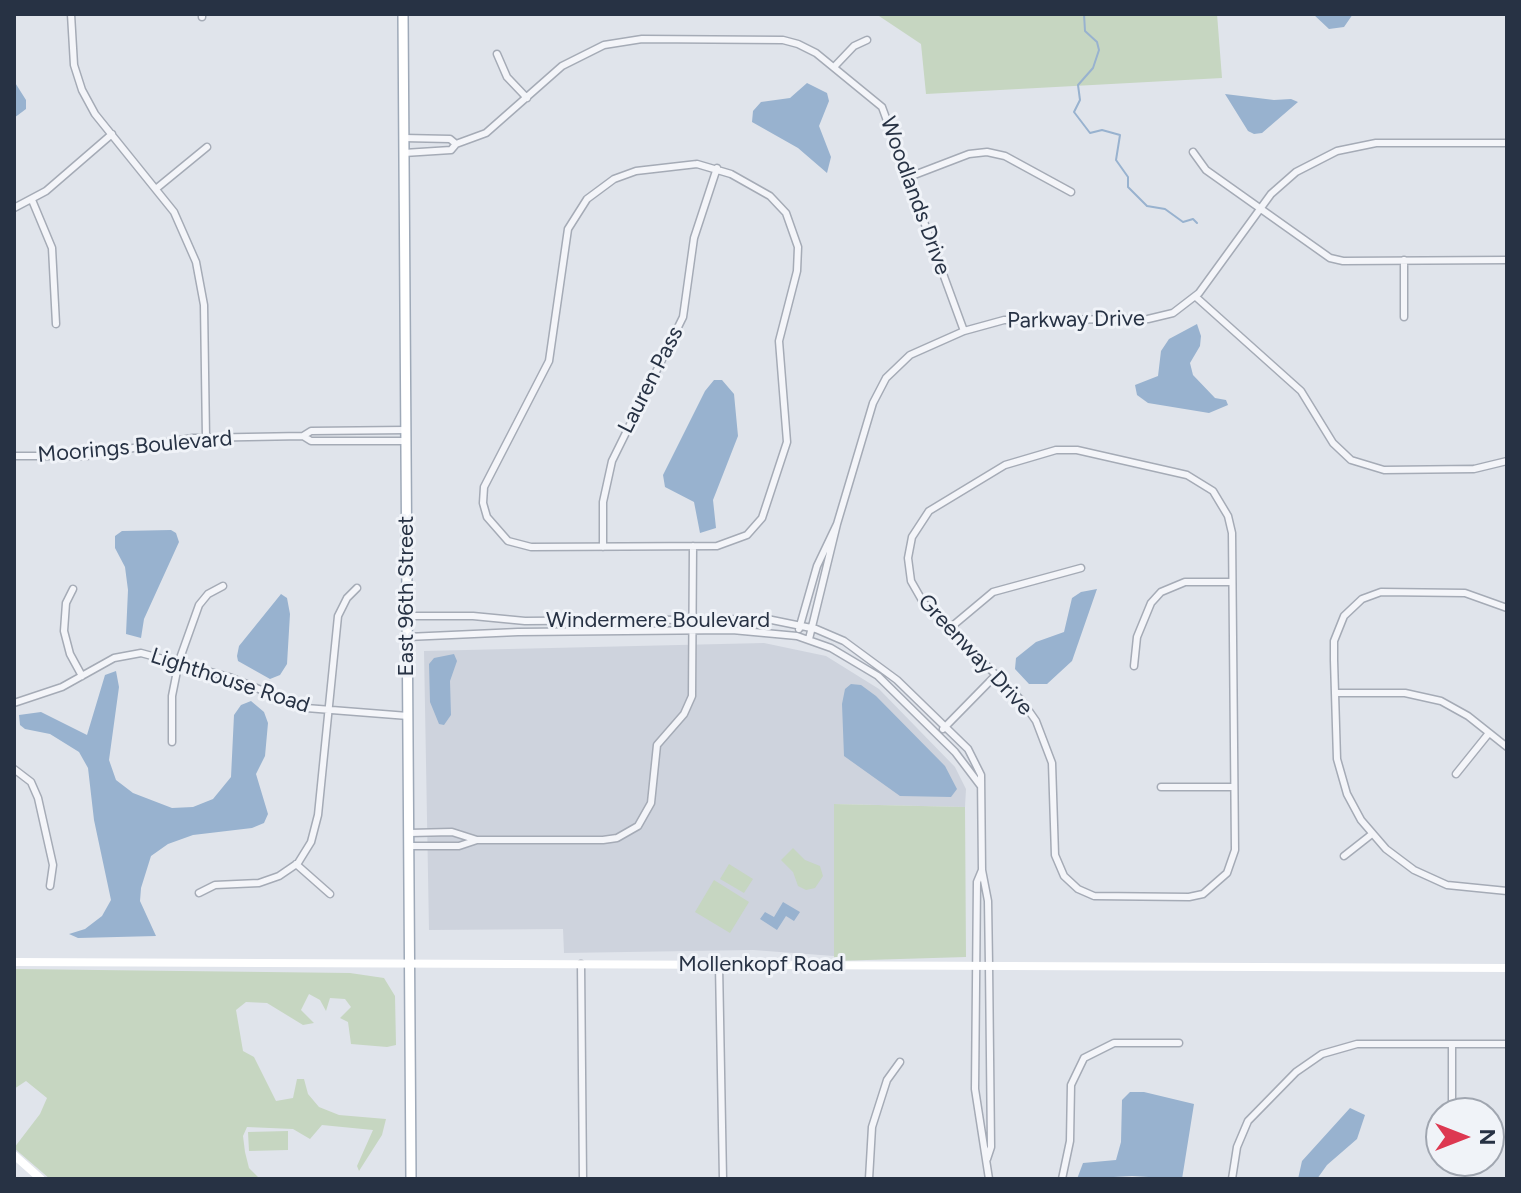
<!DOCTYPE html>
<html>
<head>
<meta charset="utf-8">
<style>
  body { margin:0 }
  #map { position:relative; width:1521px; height:1193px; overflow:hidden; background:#e0e4eb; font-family:Figtree,sans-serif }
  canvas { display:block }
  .frame { position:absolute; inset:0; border:16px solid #273244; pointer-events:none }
  .north { position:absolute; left:1425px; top:1097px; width:80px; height:80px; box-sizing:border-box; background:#f0f3f8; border:2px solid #a0a6b0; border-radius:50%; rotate:90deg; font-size:22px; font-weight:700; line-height:32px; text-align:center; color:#273244 }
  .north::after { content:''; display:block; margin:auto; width:28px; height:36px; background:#dd3851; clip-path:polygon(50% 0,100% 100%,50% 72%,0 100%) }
</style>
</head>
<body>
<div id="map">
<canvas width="1521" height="1193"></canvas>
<div class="frame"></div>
<div class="north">N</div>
</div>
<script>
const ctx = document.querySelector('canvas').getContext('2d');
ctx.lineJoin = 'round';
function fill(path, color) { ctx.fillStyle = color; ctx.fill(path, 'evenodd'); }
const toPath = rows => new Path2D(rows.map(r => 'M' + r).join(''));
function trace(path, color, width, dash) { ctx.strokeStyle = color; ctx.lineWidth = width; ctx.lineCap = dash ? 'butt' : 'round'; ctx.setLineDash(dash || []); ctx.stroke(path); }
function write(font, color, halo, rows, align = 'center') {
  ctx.font = font + ' Figtree,sans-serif'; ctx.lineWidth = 6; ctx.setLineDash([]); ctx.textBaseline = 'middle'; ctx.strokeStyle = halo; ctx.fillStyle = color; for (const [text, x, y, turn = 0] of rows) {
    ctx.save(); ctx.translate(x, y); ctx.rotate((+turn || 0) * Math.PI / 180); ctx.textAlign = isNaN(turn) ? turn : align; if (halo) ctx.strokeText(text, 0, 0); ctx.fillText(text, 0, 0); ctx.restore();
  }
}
const built = toPath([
  [764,643,826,656,879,689,955,767,966,789,965,807,834,804,834,956,753,950,564,953,563,929,429,930,424,651]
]);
const green = toPath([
  [876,14,1217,14,1222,78,926,94,921,44],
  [834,804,965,807,966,957,834,961],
  [793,848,805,860,820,866,823,876,815,888,806,890,798,886,793,872,781,860],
  [729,864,753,879,744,893,720,879],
  [714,880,749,902,730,933,695,912],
  [14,969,350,973,384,978,395,996,396,1045,387,1047,351,1044,348,1022,340,1018,351,1007,345,999,330,998,326,1011,320,1000,309,994,301,1010,314,1023,303,1025,267,1003,246,1002,236,1010,243,1051,254,1057,276,1101,293,1098,297,1079,304,1079,308,1094,319,1107,339,1115,386,1119,382,1135,359,1171,357,1166,373,1130,322,1125,310,1139,293,1129,247,1127,243,1136,245,1152,249,1168,260,1179,50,1179,14,1148,40,1114,47,1098,26,1081,14,1089],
  [288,1131,288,1150,249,1151,248,1132]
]);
const water = toPath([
  [1313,14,1353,14,1344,27,1329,29],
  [14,81,26,100,26,109,14,118],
  [807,83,827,93,829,101,819,126,831,157,827,173,798,148,752,122,753,111,761,102,790,98],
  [1225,94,1274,100,1291,99,1298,102,1262,133,1254,134,1248,131],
  [1197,324,1201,336,1200,346,1190,363,1193,375,1215,398,1226,400,1228,405,1209,413,1148,403,1137,395,1135,385,1158,376,1161,351,1169,339],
  [714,380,722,380,734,394,738,436,713,500,716,528,700,533,694,502,665,487,663,475,705,391],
  [171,530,176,533,179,542,144,619,141,638,126,634,128,590,125,567,115,548,115,536,122,531],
  [1097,589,1072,661,1047,684,1029,684,1015,669,1016,658,1036,642,1064,632,1072,598,1081,592],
  [281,594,287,598,290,614,287,664,280,675,270,679,238,661,237,656,239,646],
  [454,654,457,661,450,681,451,715,444,725,439,724,430,702,429,664,434,658],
  [116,671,119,687,109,760,116,780,133,793,172,808,193,807,213,799,231,777,234,715,241,705,251,701,264,712,268,723,265,756,256,774,268,814,264,823,252,828,193,835,168,844,151,856,141,888,140,901,156,936,78,938,69,934,85,929,102,916,111,900,94,820,88,768,79,752,50,734,25,729,20,725,19,715,41,712,87,735,105,675],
  [851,684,861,685,876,696,945,766,957,789,951,797,900,796,844,756,842,704,845,689],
  [783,902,800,912,794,921,786,916,777,930,760,919,765,912,774,917],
  [1144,1092,1194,1104,1182,1179,1132,1176,1077,1179,1083,1163,1116,1160,1121,1142,1122,1100,1130,1092],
  [1350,1108,1365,1115,1357,1139,1327,1165,1317,1179,1298,1179,1302,1161]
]);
const stream = toPath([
  [1084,14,1085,31,1097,42,1099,50,1093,68,1078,85,1080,100,1074,112,1090,133,1102,130,1120,135,1116,160,1128,177,1128,187,1147,206,1165,209,1183,222,1193,219,1197,223]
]);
const street = toPath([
  [71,14,74,65,82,90,95,114,174,212,196,262,204,305,206,438],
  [202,14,202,17],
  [497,54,507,77,527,98],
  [834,67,854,46,867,40],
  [404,138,450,139,456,144],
  [1193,152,1206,170,1330,258,1343,261,1507,260],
  [404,153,451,150,456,144,486,133,562,66,604,45,642,39,783,40,798,44,816,53,882,107,964,331],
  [697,164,731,174,770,196,786,213,798,247,797,271,779,341,787,442,762,518,747,535,717,546,531,547,508,541,487,517,483,503,484,487,549,361,568,229,587,199,614,179,636,171,697,164],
  [909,177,969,154,987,152,1005,156,1071,192],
  [157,188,207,147],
  [32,200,52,248,56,324],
  [14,208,46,191,112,134],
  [1404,260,1404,317],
  [1196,297,1301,391,1333,443,1351,460,1384,470,1474,469,1507,461],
  [303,436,311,431,406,430],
  [1056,450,1077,450,1187,475,1213,491,1228,516,1232,533,1235,850,1227,873,1203,894,1189,897,1094,896,1078,889,1064,876,1055,855,1052,763,1036,721,1022,701,923,602,911,581,908,558,912,537,929,511,1005,465,1056,450],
  [14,456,86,456,193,438,303,436,311,441,406,441],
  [603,547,603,502,612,461,683,317,694,238,717,168],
  [73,589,66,603,64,631,70,654,82,676],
  [1507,608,1465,593,1381,592,1362,599,1344,616,1334,641,1334,660,1337,759,1347,794,1361,820,1386,849,1414,870,1447,885,1507,891],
  [407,616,473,616,525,621,767,619,816,629,844,641,897,680,968,749,981,775,982,870,988,901,989,965,991,1147,987,1159],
  [950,628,993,592,1081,568],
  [799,629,817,566,837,524],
  [407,637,518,632,732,630,797,636,831,648,878,676,955,752,980,785],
  [809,639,837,524,873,403,886,378,910,355,964,331,1004,320,1148,319,1173,313,1199,293,1271,194,1296,172,1337,151,1376,143,1507,143],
  [1134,666,1137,637,1151,603,1161,592,1185,582,1232,582],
  [1335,693,1405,693,1441,701,1468,716,1507,747],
  [14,703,62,687,114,658,141,653,229,677,306,708,408,716],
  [943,729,996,675],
  [172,742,172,696,179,661,199,605,208,594,223,586],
  [14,769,31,782,38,798,53,865,50,886],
  [1456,774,1489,733],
  [1161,787,1234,787],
  [409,833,452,832,477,840,603,840,617,838,638,826,651,803,657,745,684,714,692,696,693,546],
  [409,846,459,846,477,840],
  [1344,856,1372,834],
  [296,864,330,894],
  [982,870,977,882,975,1089,989,1179],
  [199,893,215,885,259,883,279,876,298,863,311,842,318,815,338,616,347,598,357,588],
  [581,964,583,1179],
  [719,965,723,1179],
  [1452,1109,1452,1044],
  [869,1179,872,1127,887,1080,900,1062],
  [1062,1179,1070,1141,1071,1085,1084,1058,1114,1043,1179,1043],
  [1232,1179,1237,1147,1248,1121,1296,1072,1322,1054,1357,1044,1507,1044]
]);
const secondary = toPath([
  [14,962,1507,968],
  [14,1155,41,1179]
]);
const primary = toPath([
  [403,14,411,1179]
]);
const streetNames = [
  ["Woodlands Drive",915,196,70],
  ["Parkway Drive",1076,320,-1],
  ["Lauren Pass",651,380,-63],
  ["Moorings Boulevard",135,447,-5],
  ["East 96th Street",407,596,-90],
  ["Windermere Boulevard",658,621],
  ["Greenway Drive",975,655,47],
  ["Lighthouse Road",230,681,18],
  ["Mollenkopf Road",761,965]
];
fill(built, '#ced3dd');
fill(green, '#c6d6c1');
fill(water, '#98b2cf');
trace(stream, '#98b2cf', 2);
trace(street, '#a5abb6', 9);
trace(primary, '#9ea9b8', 12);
trace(street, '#f4f5f9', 6);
trace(secondary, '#fff', 8);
trace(primary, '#fff', 9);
write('22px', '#273244', '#f0f3f8', streetNames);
</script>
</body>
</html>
